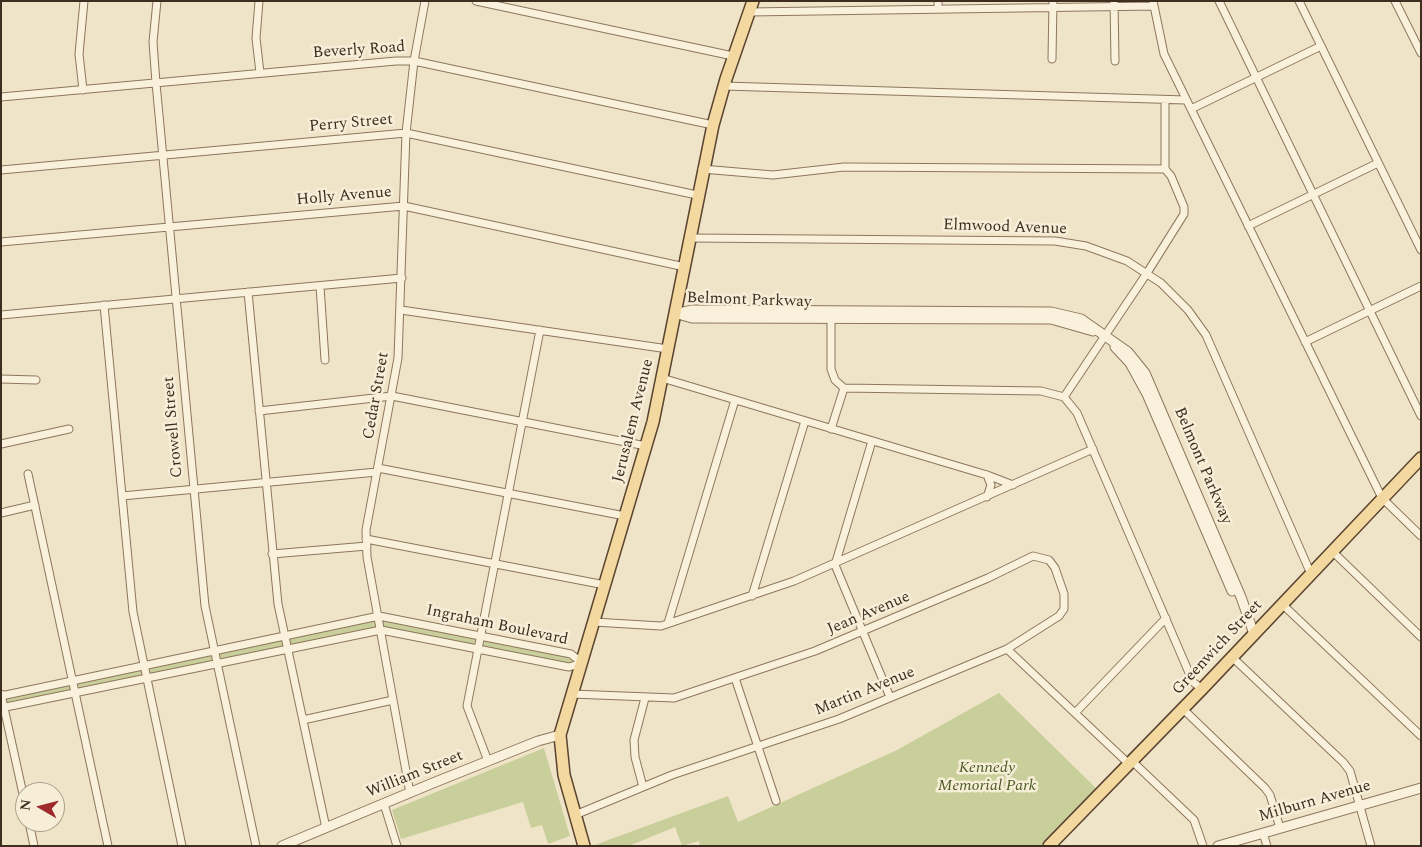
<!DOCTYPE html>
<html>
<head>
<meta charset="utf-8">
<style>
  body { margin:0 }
  #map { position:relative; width:1422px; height:847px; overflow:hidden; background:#f0e4c8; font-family:Spectral,serif }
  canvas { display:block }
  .frame { position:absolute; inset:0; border:2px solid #3d2e20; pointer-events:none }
  .north { position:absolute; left:15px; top:782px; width:50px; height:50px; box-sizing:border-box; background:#f7eed8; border:1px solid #ada18e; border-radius:50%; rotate:278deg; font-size:14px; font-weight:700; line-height:20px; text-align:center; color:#3d2e20 }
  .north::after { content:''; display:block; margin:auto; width:18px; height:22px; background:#9e2a2b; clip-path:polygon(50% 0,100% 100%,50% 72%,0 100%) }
</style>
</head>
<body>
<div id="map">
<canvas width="1422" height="847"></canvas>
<div class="frame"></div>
<div class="north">N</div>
</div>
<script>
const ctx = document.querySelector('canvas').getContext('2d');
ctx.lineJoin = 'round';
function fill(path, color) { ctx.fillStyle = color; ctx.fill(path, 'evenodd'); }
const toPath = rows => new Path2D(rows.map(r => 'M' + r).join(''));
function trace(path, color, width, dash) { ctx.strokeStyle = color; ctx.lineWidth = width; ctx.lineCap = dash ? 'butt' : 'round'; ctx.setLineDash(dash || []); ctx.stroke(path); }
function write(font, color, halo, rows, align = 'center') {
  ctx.font = font + ' Spectral,serif'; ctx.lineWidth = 5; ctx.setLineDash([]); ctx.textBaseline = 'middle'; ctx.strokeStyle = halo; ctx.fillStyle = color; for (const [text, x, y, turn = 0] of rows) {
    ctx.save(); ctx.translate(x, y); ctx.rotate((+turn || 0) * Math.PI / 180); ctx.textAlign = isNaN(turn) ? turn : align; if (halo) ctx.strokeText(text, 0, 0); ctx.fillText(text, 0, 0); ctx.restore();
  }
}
const green = toPath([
  [379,616,571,654,582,663,569,667,381,630,1,708,1,696],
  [999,693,1101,793,1049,846,700,846,699,841,682,846,675,827,629,846,592,846,728,796,738,822,897,750],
  [544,748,570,836,548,844,542,825,531,828,523,802,401,839,392,810]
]);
const minor = toPath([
  [157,1,153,42,156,83,205,606,256,846],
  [259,1,256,38,260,73],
  [476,1,733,56],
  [938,1,938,9],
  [1114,1,1115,61],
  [1153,1,1164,54,1382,498,1421,536],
  [1219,1,1421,416],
  [1299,1,1421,250],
  [1395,1,1421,53],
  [749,12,1154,6],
  [1052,59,1053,1],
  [724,86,1186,100],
  [83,90,79,54,84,1],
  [1,97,396,61,414,61,713,125],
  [1191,109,1321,46],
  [702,169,773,175,844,167,1165,169],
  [1,170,406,133,697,195],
  [1248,226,1378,163],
  [690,238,1055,241,1086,246,1127,261,1161,283,1188,310,1206,335,1311,574],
  [1,242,404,206,685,267],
  [320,286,325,360],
  [248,292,278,604,326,828],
  [104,305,133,612,182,846],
  [401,310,668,349],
  [831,314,831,369,835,380,844,388,1041,391,1064,397,1077,413,1193,682,1202,689],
  [1,315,402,278],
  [1305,342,1421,286],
  [662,378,987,475,1013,485],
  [1,379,36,380],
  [1064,397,1147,273,1184,214,1184,207,1171,176,1165,169,1165,100],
  [259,411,392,396,646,446],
  [831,429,844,388],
  [872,441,835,565,890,697],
  [1,444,69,429],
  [378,468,625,516],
  [28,474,108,846],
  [122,496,377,472],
  [987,497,991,485,987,475],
  [1,513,35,505],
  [366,539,605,585],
  [1332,551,1421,637],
  [272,554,367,546],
  [752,596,805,421],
  [1282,604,1421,736],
  [594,622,661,626,794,581,1093,449],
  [668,623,735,400],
  [1007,649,1129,764],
  [1232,657,1343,762,1350,771,1371,846],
  [735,678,776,801],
  [1,694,25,803],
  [572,694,674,698,815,651,988,578,1033,556,1049,560,1055,568,1064,594,1064,609,1059,616,1007,649,839,719,672,775,575,815],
  [1,696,379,616,571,654,582,663],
  [1,708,381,630,569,667,582,663],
  [1183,709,1265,788,1270,795,1280,828],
  [1075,713,1166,618],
  [303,720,393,700],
  [488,761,467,706,540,330],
  [1132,761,1194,820,1203,846],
  [643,787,635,757,634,740,645,698],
  [410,793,367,557,366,530,398,358,406,133,414,61,425,1],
  [384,804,397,846],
  [29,822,34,846],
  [1263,833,1267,846]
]);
const tertiary = toPath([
  [675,314,692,310,1051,312,1081,319,1128,352,1145,373,1241,597,1254,634],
  [678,314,692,318,1051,319,1093,331],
  [1115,347,1130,363,1147,394,1232,591],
  [282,846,433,783,538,741,560,735],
  [1218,846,1421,788]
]);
const primary = toPath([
  [584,846,564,775,560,735,653,422,713,125,726,79,753,1],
  [1049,846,1202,689,1421,458]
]);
const streetNames = [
  ["Beverly Road",359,51,-4],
  ["Perry Street",351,124,-5],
  ["Holly Avenue",344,197,-5],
  ["Elmwood Avenue",1005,228,2],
  ["Belmont Parkway",749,301,2],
  ["Cedar Street",377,396,-80],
  ["Jerusalem Avenue",634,421,-76],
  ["Crowell Street",174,427,-95],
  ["Belmont Parkway",1202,466,67],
  ["Jean Avenue",869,614,-23],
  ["Ingraham Boulevard",497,626,12],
  ["Greenwich Street",1218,648,-47],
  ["Martin Avenue",865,692,-22],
  ["William Street",415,775,-22],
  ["Milburn Avenue",1315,802,-16]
];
const parkNames = [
  ["Kennedy",987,769],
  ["Memorial Park",987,787]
];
fill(green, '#c9cf9b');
trace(minor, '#8d765c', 9);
trace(tertiary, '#8d765c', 11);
trace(primary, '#5b4430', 14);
trace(minor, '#faf1dc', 7);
trace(tertiary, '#faf1dc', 9);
trace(primary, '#f3d9a0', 11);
write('16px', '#3d2e20', '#f7eed8', streetNames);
write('italic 16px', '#4d5a26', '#f7eed8', parkNames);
</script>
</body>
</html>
